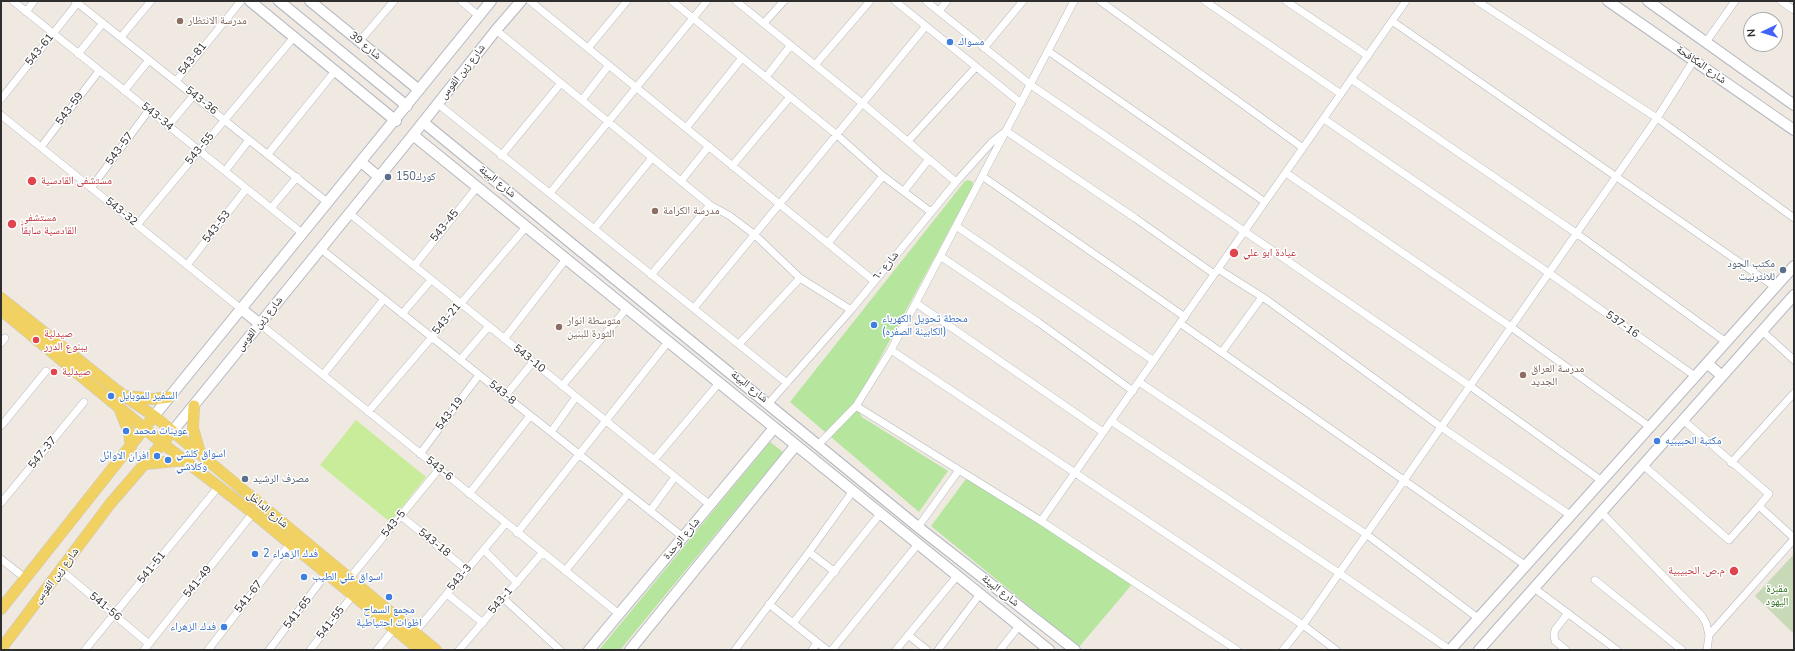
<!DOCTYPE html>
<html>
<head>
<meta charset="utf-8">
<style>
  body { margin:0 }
  #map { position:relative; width:1795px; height:651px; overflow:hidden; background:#efe9e1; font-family:"Nunito Sans",sans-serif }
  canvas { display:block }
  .frame { position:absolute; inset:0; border:2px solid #2e2e2e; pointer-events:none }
  .north { position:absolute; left:1743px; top:12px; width:40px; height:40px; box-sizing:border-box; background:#fff; border:1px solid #ababab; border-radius:50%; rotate:266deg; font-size:11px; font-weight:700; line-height:16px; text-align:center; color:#2e2e2e }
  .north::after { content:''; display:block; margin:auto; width:14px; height:18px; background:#4264fb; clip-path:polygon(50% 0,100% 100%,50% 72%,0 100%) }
</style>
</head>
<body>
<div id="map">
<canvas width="1795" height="651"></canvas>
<div class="frame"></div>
<div class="north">N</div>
</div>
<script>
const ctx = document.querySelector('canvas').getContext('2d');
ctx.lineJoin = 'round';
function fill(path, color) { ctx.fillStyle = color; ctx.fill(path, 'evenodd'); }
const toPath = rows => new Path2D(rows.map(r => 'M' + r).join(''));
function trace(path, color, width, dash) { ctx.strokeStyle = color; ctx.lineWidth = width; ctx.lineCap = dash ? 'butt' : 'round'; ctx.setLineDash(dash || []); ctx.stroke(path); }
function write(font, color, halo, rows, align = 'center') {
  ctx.font = font + ' "Nunito Sans","Noto Naskh Arabic",sans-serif'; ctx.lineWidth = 3; ctx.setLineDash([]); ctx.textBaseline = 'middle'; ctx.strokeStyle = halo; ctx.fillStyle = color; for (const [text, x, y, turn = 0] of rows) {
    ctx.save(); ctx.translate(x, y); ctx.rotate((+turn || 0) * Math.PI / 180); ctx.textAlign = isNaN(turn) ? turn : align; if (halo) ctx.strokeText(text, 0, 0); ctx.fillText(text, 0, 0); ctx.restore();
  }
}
const green = toPath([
  [968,180,973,182,972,188,857,401,859,412,862,417,948,471,919,512,790,402,965,181],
  [770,442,783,452,620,650,599,650],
  [969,475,1134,582,1079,647,931,526]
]);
const cemetery = toPath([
  [1794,554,1794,634,1755,596]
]);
const pitch = toPath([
  [356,420,426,477,390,522,320,465]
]);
const street = toPath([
  [13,1,302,233],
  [75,1,327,202],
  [461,1,479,16],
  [530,1,874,281],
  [672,1,837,135,883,176,931,212],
  [736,1,862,103,956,182],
  [895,1,1021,103],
  [926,1,1031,85,1470,386,1602,481],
  [1074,1,891,350,856,406,1041,521,1237,650],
  [1100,1,1303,148],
  [1205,1,1341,94],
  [1286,1,1368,56],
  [1477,1,1657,118,1794,218],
  [1781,1,1794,10],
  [939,11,947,1],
  [26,12,34,1],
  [1392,21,1775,287],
  [764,23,784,1],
  [496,30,710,205,730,216,755,235,800,278,851,310],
  [121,37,151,1],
  [359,42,394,1],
  [1706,42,1735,1],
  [588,48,627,1],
  [984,48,1023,1],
  [1048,51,1265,202],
  [78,54,103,23],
  [815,65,870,1],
  [766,77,791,45],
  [1351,79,1576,233,1726,342],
  [176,81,241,1],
  [124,91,149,60],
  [1,99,79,1],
  [582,100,609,65],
  [438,104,787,383],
  [1,115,240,308],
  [1324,119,1549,273,1695,376],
  [168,126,194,95],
  [686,128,742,58],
  [908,141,976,67],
  [41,147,99,71],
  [268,154,335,71],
  [501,156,561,83],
  [732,166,790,97],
  [225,171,249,140],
  [1286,173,1511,327,1650,427],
  [982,176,1185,317],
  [681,181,709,146],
  [91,188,149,110],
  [904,191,929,159],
  [550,193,707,1],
  [271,208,297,177],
  [349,213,710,505],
  [137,225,294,37],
  [956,226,1154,361],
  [594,229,652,158],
  [828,243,883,176],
  [321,249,683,537],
  [940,256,1038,322,1133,391],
  [187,265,246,189],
  [414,266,477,187],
  [1218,269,1267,300,1441,427,1570,515],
  [651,275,710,205],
  [916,303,1103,432],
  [694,308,926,26],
  [402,314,431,280],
  [260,324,619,614],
  [1181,324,1525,565],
  [1762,331,1794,360],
  [504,339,566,259],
  [1,343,5,338],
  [739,344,800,278],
  [891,350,1303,625,1336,650],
  [1222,352,1262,297],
  [460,360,489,326],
  [323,375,384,299],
  [1139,382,1366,534,1478,618],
  [562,386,627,308],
  [505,396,533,362],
  [769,403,851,310,956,182,992,142,1006,131,1135,218,1214,274],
  [368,412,526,227],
  [1111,421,1339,573,1450,650],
  [1,426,46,371],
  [551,432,576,397],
  [819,444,856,406],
  [420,454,479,375],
  [654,460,719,383],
  [1731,463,1794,393],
  [1643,465,1729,540,1759,506,1769,494,1683,420],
  [469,494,530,416],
  [1,503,84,402],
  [1759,506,1794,538],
  [650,511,675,477],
  [1601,512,1702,616,1706,623,1709,635,1707,650],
  [401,516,467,570],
  [1041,521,1406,1],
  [918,527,959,470],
  [517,533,668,342],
  [484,550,517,583],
  [809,552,835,572],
  [1,559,25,578],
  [62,571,149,644],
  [565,571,628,494],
  [349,579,439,469],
  [1595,580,1682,650],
  [1534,588,1617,650],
  [447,594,483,623],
  [503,598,560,650],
  [769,604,827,650],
  [793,623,880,514],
  [415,632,506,523],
  [908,635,927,650],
  [1709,635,1794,539],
  [85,650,219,486],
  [144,650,253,513],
  [208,650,290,544],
  [269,650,326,574],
  [310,650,353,595],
  [377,650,394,629],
  [459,650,542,553],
  [735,650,809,552,853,491],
  [812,650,817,643],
  [832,650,918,544],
  [896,650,957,576],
  [938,650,980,594],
  [1000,650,1019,626],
  [1283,650,1303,625,1657,118,1694,60],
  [1566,650,1555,641,1554,635,1555,630,1568,613]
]);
const secondary = toPath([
  [250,1,396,121],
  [279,1,407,106],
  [310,1,419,90],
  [1608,1,1794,130],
  [1648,1,1794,105],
  [423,122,918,527,1075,650],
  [413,135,1049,650],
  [361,162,379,177],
  [240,308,260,324],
  [1707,363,1722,376],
  [154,416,491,1],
  [172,432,413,135,496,30,521,1],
  [589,650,774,428],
  [630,650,796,445],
  [1450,650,1794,266],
  [1479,650,1794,295]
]);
const primary = toPath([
  [1,298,124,396,154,416,436,650],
  [1,310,162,443,253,513,420,650],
  [128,396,153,399,169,397],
  [194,406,193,428,200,453],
  [120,410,129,433,131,447],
  [145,464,186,460],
  [1,609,154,416],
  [1,649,110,504,167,438]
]);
const markers = [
  [180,21,4,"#8d6e63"],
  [950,42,4,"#3f7fe0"],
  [388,177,4,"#5c6f8a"],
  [32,181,5,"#e0444e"],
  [655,211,4,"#8d6e63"],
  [12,224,5,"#e0444e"],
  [1234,253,5,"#e0444e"],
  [1783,270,4,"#5c6f8a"],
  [874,325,4,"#3f7fe0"],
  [559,327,4,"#8d6e63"],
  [36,340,4,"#e0444e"],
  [54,372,4,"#e0444e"],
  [1523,375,4,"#8d6e63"],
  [111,396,4,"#3f7fe0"],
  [126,431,4,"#3f7fe0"],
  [1657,441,4,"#3f7fe0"],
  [157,456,4,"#3f7fe0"],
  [168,460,4,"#3f7fe0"],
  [245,479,4,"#5c6f8a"],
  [255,554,4,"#3f7fe0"],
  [1734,571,5,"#e0444e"],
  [304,577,4,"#3f7fe0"],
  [389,597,4,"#3f7fe0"],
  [224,627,4,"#3f7fe0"]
];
const educationNames = [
  ["مدرسة الانتظار",188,21],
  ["مدرسة الكرامة",663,211],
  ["متوسطة انوار",567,321],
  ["الثورة للبنين",567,334],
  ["مدرسة العراق",1531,369],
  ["الجديد",1531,382]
];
const shopNames = [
  ["مسواك",958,42],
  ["محطة تحويل الكهرباء",882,319],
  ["(الكابينة الصفره)",882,332],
  ["السفير للموبايل",119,396],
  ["عوينات محمد",134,431],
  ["مكتبة الحبيبيه",1665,441],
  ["اسواق كلشي",176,454],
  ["وكلاشي",176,467],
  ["افران الاوائل",149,456,"right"],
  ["فدك الزهراء 2",263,554],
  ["اسواق علي الطيب",312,577],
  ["مجمع السماح",389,610,"center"],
  ["اظوات احتياطية",389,623,"center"],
  ["فدك الزهراء",216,627,"right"]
];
const streetNames = [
  ["شارع 39",365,46,39],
  ["543-61",40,50,-51],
  ["543-81",193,59,-51],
  ["شارع المكافحة",1701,65,35],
  ["شارع زين القوس",463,72,-52],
  ["543-36",201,101,39],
  ["543-59",70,109,-53],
  ["543-34",157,117,39],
  ["543-57",120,149,-53],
  ["543-55",200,149,-50],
  ["شارع البيئة",497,182,39],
  ["543-32",121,212,39],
  ["543-45",445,226,-51],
  ["543-53",217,227,-52],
  ["شارع ٦٠",886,266,-50],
  ["543-21",447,319,-50],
  ["شارع زين القوس",260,324,-51],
  ["537-16",1622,325,35],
  ["543-10",529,359,39],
  ["شارع البيئة",749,387,39],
  ["543-8",502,393,39],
  ["543-19",450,414,-53],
  ["547-37",43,453,-51],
  ["543-6",439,469,39],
  ["شارع الداخل",267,510,40],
  ["543-5",394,524,-51],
  ["شارع الوحدة",682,539,-50],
  ["543-18",434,543,39],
  ["541-51",152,568,-51],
  ["شارع زين القوس",57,576,-53],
  ["543-3",460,578,-50],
  ["541-49",198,582,-51],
  ["شارع البيئة",1000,591,38],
  ["541-67",249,597,-52],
  ["543-1",501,601,-50],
  ["541-56",105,607,40],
  ["541-65",298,613,-52],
  ["541-55",331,623,-52]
];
const serviceNames = [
  ["كورك150",396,177],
  ["مكتب الجود",1775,264,"right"],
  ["للانترنيت",1775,277,"right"],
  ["مصرف الرشيد",253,479]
];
const healthNames = [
  ["مستشفى القادسية",41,181],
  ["مستشفى",21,218],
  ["القادسية سابقاً",21,231],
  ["عيادة ابو علي",1243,253],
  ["صيدلية",44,334],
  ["يبنوع الدرر",44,347],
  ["صيدلية",62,372],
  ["م.ص. الحبيبية",1725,571,"right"]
];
const parkNames = [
  ["مقبرة",1777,589],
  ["اليهود",1777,602]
];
fill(green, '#b6e59e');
fill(cemetery, '#c8d9b8');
fill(pitch, '#c9ec9a');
trace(street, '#b4b7c1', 8);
trace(secondary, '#b4b7c1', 12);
trace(primary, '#c9c9c9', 12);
trace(street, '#fff', 7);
trace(secondary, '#fff', 10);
trace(primary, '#f2d163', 11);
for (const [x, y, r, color] of markers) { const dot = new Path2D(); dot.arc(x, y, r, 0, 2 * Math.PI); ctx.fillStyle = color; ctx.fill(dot); trace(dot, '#fff', 1.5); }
write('11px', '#785e54', '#fff', educationNames, 'left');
write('11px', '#366cbe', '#fff', shopNames, 'left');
write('11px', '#2e2e2e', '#fff', streetNames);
write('11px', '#4e5e75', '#fff', serviceNames, 'left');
write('11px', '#be3a42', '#fff', healthNames, 'left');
write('11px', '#2c6e1b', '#fff', parkNames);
</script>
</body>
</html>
